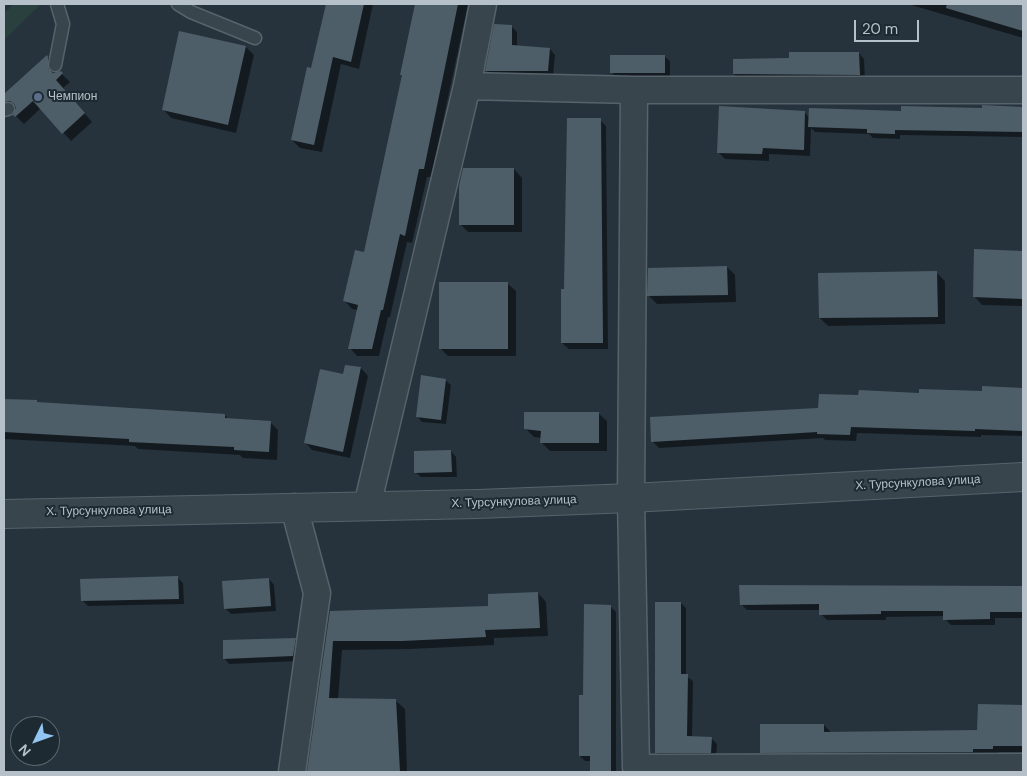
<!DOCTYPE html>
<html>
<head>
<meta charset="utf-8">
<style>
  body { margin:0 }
  #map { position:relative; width:1027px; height:776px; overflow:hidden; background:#26333d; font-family:"DM Sans",sans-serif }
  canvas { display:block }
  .frame { position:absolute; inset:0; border:5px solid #b5c0c8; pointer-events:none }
  .north { position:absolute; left:10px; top:716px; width:50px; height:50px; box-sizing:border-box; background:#1e2a32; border:1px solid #5a666e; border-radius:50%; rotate:228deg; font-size:14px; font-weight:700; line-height:20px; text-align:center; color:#b5c0c8 }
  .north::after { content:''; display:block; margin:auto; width:18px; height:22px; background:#91c6f2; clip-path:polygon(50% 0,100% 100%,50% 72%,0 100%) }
  .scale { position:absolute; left:854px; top:20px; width:65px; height:22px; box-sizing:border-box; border:2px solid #b5c0c8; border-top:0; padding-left:6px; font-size:15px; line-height:18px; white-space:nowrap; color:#b5c0c8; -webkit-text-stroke:4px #1e2a32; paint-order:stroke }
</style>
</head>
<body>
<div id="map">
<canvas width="1027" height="776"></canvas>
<div class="frame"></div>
<div class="north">N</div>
<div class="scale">20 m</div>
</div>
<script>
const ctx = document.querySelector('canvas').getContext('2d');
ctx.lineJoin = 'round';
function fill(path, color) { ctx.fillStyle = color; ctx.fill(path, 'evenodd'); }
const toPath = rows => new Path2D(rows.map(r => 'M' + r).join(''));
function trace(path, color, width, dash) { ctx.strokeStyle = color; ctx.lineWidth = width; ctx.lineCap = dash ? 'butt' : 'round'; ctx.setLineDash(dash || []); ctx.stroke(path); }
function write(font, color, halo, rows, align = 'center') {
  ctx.font = font + ' "DM Sans",sans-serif'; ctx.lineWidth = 4; ctx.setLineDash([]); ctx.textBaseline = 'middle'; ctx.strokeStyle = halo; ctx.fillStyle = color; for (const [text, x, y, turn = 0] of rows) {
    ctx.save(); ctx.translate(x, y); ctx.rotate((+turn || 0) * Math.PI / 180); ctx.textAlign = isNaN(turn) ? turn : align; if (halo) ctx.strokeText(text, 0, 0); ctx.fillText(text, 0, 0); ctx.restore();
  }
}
const green = toPath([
  [14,4,38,4,39,6,4,40,4,13]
]);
const shadow = toPath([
  [327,4,373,4,359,69,341,64,322,152,300,148,292,140,312,69],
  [417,4,468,4,431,177,427,177,412,243,407,242,390,317,388,317,379,356,357,356,350,348,358,310,352,309,345,301,365,253,403,77,401,74],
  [908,4,1023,4,1023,38],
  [495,25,511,26,517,32,517,47,550,49,555,55,553,76,492,76,487,71],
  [246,47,254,55,236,133,171,118,163,109],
  [859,53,864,59,865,80,739,79,734,74,790,59],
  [664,56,670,61,670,78,617,78,611,72],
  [47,57,56,66,55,74,60,72,70,82,63,88,92,122,71,141,41,108,24,124,15,115,17,109,11,110,4,103,4,95],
  [983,107,1023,108,1023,137,900,135,900,139,873,138,869,134,815,132,811,128,810,156,769,154,769,161,725,159,718,152,804,112,809,117,983,110],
  [600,120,606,126,608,349,569,349,562,343,565,291],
  [514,169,522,178,522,232,468,232,460,224],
  [975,251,1023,253,1023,306,982,305,974,296],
  [727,267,735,275,736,302,657,304,649,296],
  [936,272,945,281,945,324,828,326,820,318],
  [507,283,516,291,516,356,448,356,440,348],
  [361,368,368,376,350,458,312,450,305,442,344,376],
  [445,380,451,385,446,424,422,422,417,416],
  [983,387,1023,389,1023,436,981,435,981,437,857,433,856,441,825,440,823,438,659,448,652,441,819,409,860,397,983,393],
  [4,399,37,402,39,404,225,415,229,420,270,422,278,430,277,460,243,458,240,455,138,449,135,446,4,439],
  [598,413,607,421,607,451,550,451,542,443,542,438,534,437,526,429],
  [451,451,456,457,457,477,421,477,415,472],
  [178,578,183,583,184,604,88,606,82,600],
  [269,579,274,585,276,611,231,614,225,608],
  [740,586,1023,587,1023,618,995,618,995,625,951,625,945,619,945,616,886,617,886,620,827,620,821,614,821,610,747,610,741,604],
  [538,593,546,602,548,636,494,638,494,645,411,649,342,650,338,699,396,701,405,709,407,772,308,772,331,612,490,607],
  [681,603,686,608,686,676,693,681,692,738,711,738,717,744,716,758,662,758,656,752],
  [610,606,616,612,616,772,592,772,592,761,585,761,580,756,584,696],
  [295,639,300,644,298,661,229,664,224,658],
  [979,706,1023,706,1023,752,999,752,999,755,768,758,761,752,824,725,830,731,830,733,979,732]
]);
const building = toPath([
  [326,4,364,4,351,62,333,57,314,145,291,140,307,67,311,68],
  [415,4,458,4,424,169,419,169,405,236,400,234,383,310,381,310,372,349,348,349,358,305,343,301,355,250,364,252,402,75,400,75],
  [947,4,1023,4,1023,31,946,8],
  [494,24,512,25,512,45,550,48,548,71,485,71],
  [179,31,246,46,228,125,162,110],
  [789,52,859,52,860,75,733,74,733,59,789,58],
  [47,55,48,57,48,68,53,73,61,71,63,73,56,80,85,113,62,134,33,101,15,117,13,115,16,108,14,104,10,101,4,102,4,94],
  [610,55,665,55,665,73,610,73],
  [982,105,1023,107,1023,132,895,130,895,134,867,133,867,129,808,127,809,108,901,111,901,106,982,108],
  [719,106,805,111,804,150,763,148,762,154,717,153],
  [567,118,601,118,603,343,561,343,561,289,564,289],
  [463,168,514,168,514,225,459,225,459,186],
  [974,249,1023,251,1023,299,973,297],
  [727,266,728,295,647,296,648,268],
  [937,271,938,317,819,318,818,273],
  [439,282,508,282,508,349,439,349],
  [345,365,361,367,343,452,304,443,320,369,343,374],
  [421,375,446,379,441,420,416,417],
  [982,386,1023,388,1023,431,975,429,975,431,851,427,850,435,817,434,817,432,651,442,650,417,818,408,819,394,858,395,859,390,919,393,919,389,982,391],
  [4,399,37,400,37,402,225,414,225,418,271,421,269,452,234,450,234,447,129,442,129,439,4,432],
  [524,412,599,412,599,443,540,443,541,431,524,429],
  [451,450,452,472,414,473,414,451],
  [178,576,179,599,81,601,80,579],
  [269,578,271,606,224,609,222,581],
  [739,585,1023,586,1023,612,990,612,990,619,943,620,943,611,881,611,881,614,819,615,819,604,740,605],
  [538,592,540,628,485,630,486,637,402,641,333,641,329,698,396,699,400,772,307,772,330,611,488,606,488,594],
  [655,602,681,602,681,674,688,674,687,736,712,737,711,753,655,753],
  [584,604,611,605,611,772,590,772,590,756,579,756,579,695,583,695],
  [296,638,293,656,223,659,223,640],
  [978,704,1023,705,1023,746,993,746,993,749,973,749,973,752,760,753,760,724,824,724,824,732,977,730]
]);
const service = toPath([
  [178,4,191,12,255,38],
  [55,65,63,24,57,4],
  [4,110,8,109]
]);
const minor = toPath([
  [467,86,634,90,1023,90],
  [634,90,631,498,636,768,1023,767],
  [367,506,467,86,483,4],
  [292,772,317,593,294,507]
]);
const tertiary = toPath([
  [4,514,478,504,631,498,1023,477]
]);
const markers = [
  [38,97,5,"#5c6f8a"]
];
const poiNames = [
  ["Чемпион",48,97]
];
const streetNames = [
  ["Х. Турсункулова улица",918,483,-3],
  ["Х. Турсункулова улица",514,502,-2],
  ["Х. Турсункулова улица",109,511,-1]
];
fill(green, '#29403e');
fill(shadow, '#0007');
fill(building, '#4e5e68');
trace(service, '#57636b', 15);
trace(minor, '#57636b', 29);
trace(tertiary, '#57636b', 30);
trace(service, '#39454d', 12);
trace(minor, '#39454d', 26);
trace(tertiary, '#39454d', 28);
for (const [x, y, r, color] of markers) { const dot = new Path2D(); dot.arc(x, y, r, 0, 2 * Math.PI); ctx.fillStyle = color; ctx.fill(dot); trace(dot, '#1e2a32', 2); }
write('12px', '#b5c0c8', '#1e2a32', poiNames, 'left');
write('12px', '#b5c0c8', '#1e2a32', streetNames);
</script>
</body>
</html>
